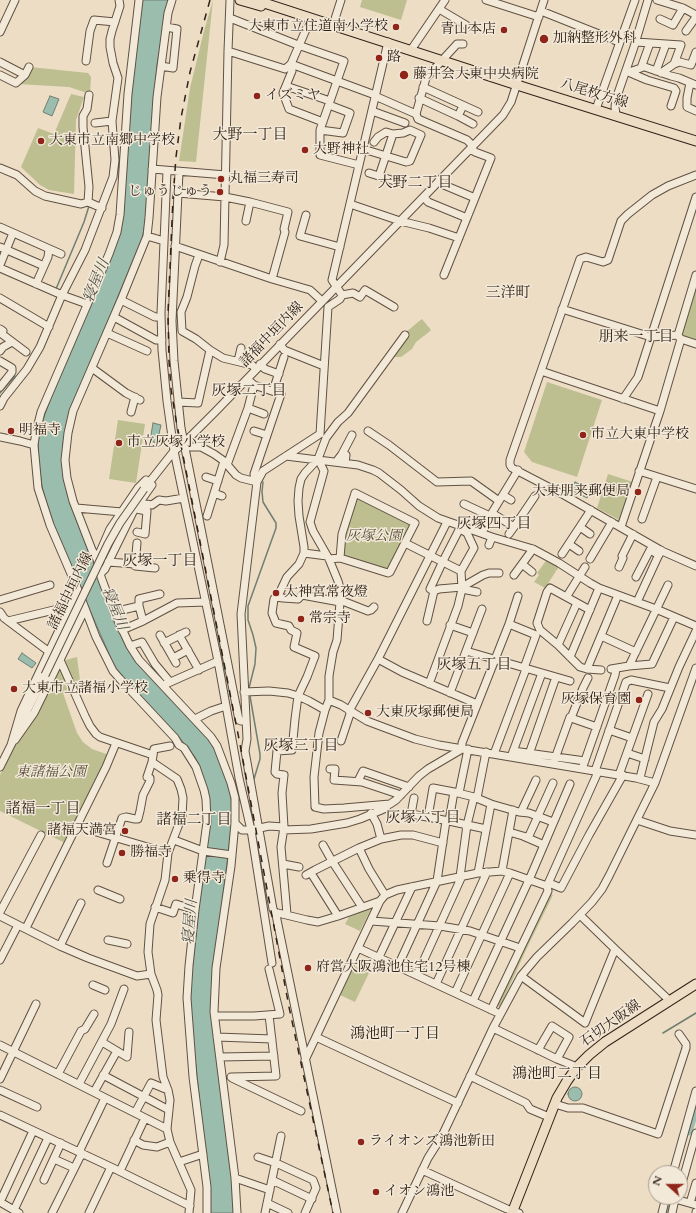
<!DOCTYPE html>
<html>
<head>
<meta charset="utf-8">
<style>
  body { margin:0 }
  #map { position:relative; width:696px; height:1213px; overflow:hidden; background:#edddc5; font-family:Cardo,serif }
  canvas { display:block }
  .north { position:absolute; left:648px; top:1165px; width:40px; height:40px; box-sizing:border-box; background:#f3e9d9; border:1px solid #a5998b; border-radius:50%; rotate:291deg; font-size:11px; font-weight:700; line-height:16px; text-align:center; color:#312217 }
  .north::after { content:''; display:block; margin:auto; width:14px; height:18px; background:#8f2418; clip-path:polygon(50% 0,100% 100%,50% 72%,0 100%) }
</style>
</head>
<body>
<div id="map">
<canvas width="696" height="1213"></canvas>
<div class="north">N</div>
</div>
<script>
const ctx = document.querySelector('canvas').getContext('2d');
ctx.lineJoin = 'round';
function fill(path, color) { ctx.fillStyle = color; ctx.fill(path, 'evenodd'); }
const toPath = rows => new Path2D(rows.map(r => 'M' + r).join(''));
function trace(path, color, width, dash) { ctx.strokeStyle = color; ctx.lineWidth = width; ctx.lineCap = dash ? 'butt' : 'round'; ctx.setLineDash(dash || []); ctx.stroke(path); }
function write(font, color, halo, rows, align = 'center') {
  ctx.font = font + ' Cardo,"Noto Serif JP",serif'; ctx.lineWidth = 3; ctx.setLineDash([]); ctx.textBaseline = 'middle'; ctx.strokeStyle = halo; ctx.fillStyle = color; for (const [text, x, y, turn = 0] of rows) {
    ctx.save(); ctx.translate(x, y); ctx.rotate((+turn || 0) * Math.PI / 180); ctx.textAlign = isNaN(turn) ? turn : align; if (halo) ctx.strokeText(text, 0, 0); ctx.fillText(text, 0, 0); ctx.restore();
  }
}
const green = toPath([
  [213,0,196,162,179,161,190,88,204,31],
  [362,0,407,0,401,20,360,7],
  [30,67,88,73,91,77,90,94,69,87,17,84],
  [71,94,84,97,76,120,74,194,49,190,40,185,21,167,38,128,54,134],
  [696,281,696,341,681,336],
  [422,319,431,330,429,332,416,342,412,349,401,357,390,357,388,354,389,350,403,332,405,333,418,322],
  [547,382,602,400,577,477,532,462,524,452],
  [118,420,145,424,136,483,109,479],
  [608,474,633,482,621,521,597,508],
  [356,495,412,524,390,571,342,558,344,534],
  [548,558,560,565,545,588,534,582,539,575,537,573],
  [77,657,81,688,75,691,62,661],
  [60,666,70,690,63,693,77,733,83,742,92,749,109,755,65,843,0,811,0,775,14,746,37,714],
  [548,893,553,895,527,948,500,1007,496,1005],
  [370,908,371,909,360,931,345,924,349,917],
  [354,966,369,973,355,1002,340,995]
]);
const water = toPath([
  [141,0,168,0,157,65,145,224,142,239,73,404,67,423,63,443,63,464,67,493,124,640,209,740,216,750,230,790,233,812,232,822,215,962,213,990,232,1179,234,1213,209,1213,209,1186,190,1012,190,994,192,972,198,913,210,818,208,792,201,771,195,757,179,737,118,672,113,663,69,562,48,511,42,486,39,465,38,440,40,428,51,398,117,239,141,0],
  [50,96,59,99,52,116,43,112,50,96],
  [153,423,161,425,157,443,150,441,153,423],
  [575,482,591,490,587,498,571,490,575,482],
  [22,653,36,663,32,668,18,659,22,653],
  '568 1094a7 7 0 1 1 14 0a7 7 0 1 1-14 0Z'
]);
const stream = toPath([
  [56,289,84,222,89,206],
  [0,393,15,376],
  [249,688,255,664,256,648,253,635,248,620,248,606,276,528,276,523,263,502,262,492,263,482],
  [250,696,260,754,260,759,254,779],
  [663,1033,696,1013]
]);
const river = toPath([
  [688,1131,696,1106],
  [667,1213,670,1197]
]);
const minor = toPath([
  [139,0,128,94,120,215,117,232,109,254,41,412,36,432,34,445,38,488,50,525,78,590,96,637,113,671,120,679,175,738,179,745,184,748,196,767,204,790,206,799,207,822,195,910,189,966,187,998,193,1077,207,1187,207,1213],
  [172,0,168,13,157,97,149,218,147,236,121,300,73,411,68,433,65,460,67,478,73,501,92,550,97,559,101,577,114,612,130,646,139,660,211,737,217,746,231,783,235,798,235,823,231,866,216,968,214,1012,235,1178,237,1213],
  [486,0,539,17],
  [657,0,683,8,696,15],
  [439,9,466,25],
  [541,11,619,42],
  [230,18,298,45,344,61,320,130,320,155,359,165],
  [660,19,673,25,683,8],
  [333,25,341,0],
  [686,31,696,17],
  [0,32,15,0],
  [636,42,681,45,674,64],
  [463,44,457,44,426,78,416,114,418,119,467,140,473,146],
  [411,50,445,0],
  [228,51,285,69,291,64,311,18],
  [86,61,90,31,94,20,115,22],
  [0,62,25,75],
  [161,66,173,68,177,29,166,27],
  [642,66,671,76,679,78,696,85],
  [626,71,647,80,674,88,676,91,671,106],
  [656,71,666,44],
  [629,72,641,68,650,43],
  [661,73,674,64,680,62,691,65,696,52],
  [0,75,16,83,25,75,29,67],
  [690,83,687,98,687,107,696,111],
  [286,86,330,101],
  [423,87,478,112],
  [375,96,416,114],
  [419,98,458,116,463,106],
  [596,109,635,0],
  [372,111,405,123],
  [616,115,615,107,616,99,634,47,648,0],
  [458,116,473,124],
  [323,122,289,109,283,93,292,71,291,64,375,95],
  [95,123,112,121],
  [320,130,343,133,350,113,329,105],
  [363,149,406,162,410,161,421,135,410,130,403,133,393,134,386,132,378,137,374,142],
  [0,168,17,175,35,191,45,196,81,204,88,202,102,208],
  [152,169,226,175],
  [167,171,161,313,162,350,167,401,174,451,218,661,239,778,251,830,272,963],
  [179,172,172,321,174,361,181,428,239,720,241,721,246,721],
  [369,173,401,183],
  [696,175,668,186,652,195,628,214,621,221,608,260,603,262,586,257,580,259,510,460,510,465,512,468,564,495,662,551,696,566],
  [379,176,393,134],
  [439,180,444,185,475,198],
  [178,193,225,197,250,202],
  [424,197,428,202,467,218],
  [88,202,89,187,83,127,83,116,87,109,89,95],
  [350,204,400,221,429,228,459,238],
  [306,215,300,236,340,247],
  [246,221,250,202,288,212,284,229,285,232,272,279],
  [0,227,61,254],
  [147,236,164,241],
  [175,246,272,279,310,290,322,301],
  [0,247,44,266],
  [199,255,195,266,187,297,181,312,182,331,196,339,210,350,223,358,252,365,256,369],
  [220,262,224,245,228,51,230,0],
  [0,265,13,233],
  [0,268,62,295,87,304],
  [444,275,491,158,475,152,471,148],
  [36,284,48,257,49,249],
  [342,295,353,293,360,297,365,290,394,307],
  [0,298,49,327],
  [121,300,155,317,161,317],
  [562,309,651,337,678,335],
  [114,317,156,340,162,340],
  [0,329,3,331,2,334,26,352],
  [107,333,147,351],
  [678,335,696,275],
  [679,337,681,339,696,344],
  [280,344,284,350,324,366],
  [0,351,3,347,12,342],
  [0,361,12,368,12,372,0,387],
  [238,361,241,348],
  [260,364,265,369,279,374],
  [92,368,126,393,140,400],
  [541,371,660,411],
  [247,379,254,385,281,394,254,474,255,481],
  [273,391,284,357],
  [623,399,638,377,696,197],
  [178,402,198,403,210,350],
  [0,406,4,398,27,369,40,347,62,295,85,250,113,177,115,160,112,121,118,78,113,63,110,47,110,39,112,31,120,6,119,0],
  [248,408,264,414],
  [131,412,135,397],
  [254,431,267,435],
  [368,431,389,445,437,482,471,481,499,501],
  [320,434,263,471,257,482,241,614,247,739,245,751,273,909,276,915,337,1213],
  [320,434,328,307,340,299,342,295,332,280,388,42],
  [0,437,20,441,34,445],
  [185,447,201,447,214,454,224,461,236,475,241,478,257,482],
  [342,454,352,435],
  [286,456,358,465,373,470,379,473,401,490,419,506,438,518,492,537,533,549,559,563,590,583,599,588,656,609,696,626],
  [318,459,324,471,310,522,313,531,329,559,338,581,340,588,340,602,337,640,333,652,329,676,329,700,325,710,319,733,314,777,315,807,324,809,344,808,390,804,396,800,419,776,428,769,462,749],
  [336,462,342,454,346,455,345,463],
  [227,465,248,408,254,385],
  [639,471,696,489],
  [206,477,218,481],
  [144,489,174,451,184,443,215,412,503,115,511,102,544,0],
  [214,493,222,496],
  [503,495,511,500],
  [140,503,152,505,159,500,166,501,184,498],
  [464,504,490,516],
  [76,508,122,512],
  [136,509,147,511,145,534,137,532],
  [492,513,514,527,509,534],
  [207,516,224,461],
  [642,519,657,477],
  [514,527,535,496],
  [580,527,590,534],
  [621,527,660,411,681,339],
  [460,529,467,533,474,548,461,571],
  [482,533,490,516,518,470],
  [137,543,135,566,155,568],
  [405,543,461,571,462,589,458,606,429,684],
  [569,544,579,551],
  [489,545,492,537],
  [304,553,327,556],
  [562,554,591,510],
  [97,559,110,529,138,488,146,480],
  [329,559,340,558,388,573,390,572,415,523,355,493,342,534,340,558],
  [590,559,612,522],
  [108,562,135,564],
  [522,564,532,572],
  [619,567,623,558,622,556,633,534],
  [100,574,105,569,133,512,152,485],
  [514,575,533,549],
  [636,577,650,550,659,555],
  [462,589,477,592],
  [434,591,439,589,462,587,483,575,489,573,499,573],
  [567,596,585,567],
  [276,597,283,598,298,599,302,595,340,602],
  [0,600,50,585],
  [340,600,368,611,371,610,374,607],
  [637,602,661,550],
  [590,610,550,588,547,592,537,623,540,630,558,645,580,667,587,669,601,670],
  [0,612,4,618,60,660,85,716,90,726,96,734,100,737,153,755],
  [114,612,139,606],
  [8,621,62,608],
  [143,621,139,606,139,599,160,594],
  [427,621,434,591,430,589,443,561,461,526],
  [509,624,536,635,524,668],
  [450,625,473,633],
  [122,630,143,621,177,603,206,602],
  [160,635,176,663],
  [179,635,199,670],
  [601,636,636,652],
  [164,643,186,632],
  [558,645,577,603],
  [130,646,142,642,155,664,170,682],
  [466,651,570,681],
  [570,657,599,588],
  [173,658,188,650],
  [378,659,402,672,477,704],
  [629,666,652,664,674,617],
  [587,669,618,595],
  [611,669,629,666,668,585],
  [166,684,218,661],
  [244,692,269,691,288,693,298,696,309,701,325,710],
  [450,693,482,609],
  [329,700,341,705,367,721,415,739,439,745,636,778,655,783],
  [349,711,378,659,447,522],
  [571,718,597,727],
  [195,719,211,711,226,706],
  [21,723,45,675],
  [609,730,632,738],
  [15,740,34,713,85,609],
  [341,741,351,711],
  [11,745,21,711,78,590],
  [462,749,462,743,509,624,518,596],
  [513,751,585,761],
  [627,753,645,759],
  [494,754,526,669],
  [511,757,542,673],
  [527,760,556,677],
  [152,762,177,779,181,789,183,798,182,816,168,853,165,880,150,924,148,952,151,974,157,990,158,995,156,1020,163,1077,168,1090,170,1100,167,1129,170,1142,191,1190,189,1213],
  [553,764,570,717,571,718,583,688,588,678],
  [0,767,13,741],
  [330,769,335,769,334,780,362,782,401,795],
  [582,769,615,675,616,669],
  [595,771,626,682,631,680,670,688],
  [619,775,648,694],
  [640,778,654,722,662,709,679,667,696,631],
  [358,781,363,771,409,787],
  [459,793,468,749],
  [414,798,411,814,449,821,486,829],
  [477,798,486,752],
  [521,812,536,780],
  [371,813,377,824,381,839],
  [428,817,433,788,454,792],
  [637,820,670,831,696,835],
  [449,821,454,792,474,797,491,804,519,812,529,813,553,822],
  [235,823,242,830,251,830,269,826,284,827],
  [76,826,168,853],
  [283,830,311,829,347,823,360,819,386,808,388,805],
  [509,832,523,836,544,845],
  [528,838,553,783],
  [174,840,203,851,232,855],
  [323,845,332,861,362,907],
  [359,848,369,869,385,895],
  [107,863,122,818,126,817,135,819,138,819,140,811,143,795,150,781,150,778,147,777,152,762,154,749,170,746],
  [283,864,299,867],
  [502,871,513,810],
  [311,873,338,916],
  [478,873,491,804],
  [306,875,315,870,359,848,381,839,401,835,413,835,443,843],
  [460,877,467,825,474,797],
  [549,883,561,888,589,835,623,775],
  [547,886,598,772],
  [98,890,120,899],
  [155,907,173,913,176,904,195,910],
  [0,912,41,835],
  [287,914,281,847,284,827,282,793,284,775,277,774,275,772,277,751,292,750,295,719,298,696,307,677,315,656,294,647,297,633,291,630,289,626,276,623,272,613,274,599,279,594,287,577,299,564,304,553,304,547,299,516,298,501,299,488,301,479,305,473,318,459,326,438,338,422,348,413,405,335],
  [276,915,278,913,307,920,318,922,338,916,380,901],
  [0,916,60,946,88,958,137,976,151,974],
  [371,921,440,926,470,931,520,948],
  [26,928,106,767,116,743],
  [108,940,127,944],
  [60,946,81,903],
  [358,948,496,1012],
  [615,949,670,1001],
  [379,957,412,887],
  [0,960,18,925],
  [398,966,437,881,446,821],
  [417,975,462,876],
  [521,976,585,1023,615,949,580,915],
  [436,984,487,872],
  [93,985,105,990],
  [455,993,510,873],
  [473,1001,529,880,570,784],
  [215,1016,254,1016,280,1014,269,969],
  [493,1028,557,1059,577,1067],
  [217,1037,272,1039],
  [316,1037,458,1103],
  [102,1042,127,1057,129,1032],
  [0,1045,167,1129],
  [538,1050,552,1026,569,1037,557,1059],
  [220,1057,274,1056],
  [305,1060,380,901,385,895,397,890,478,873,502,871,510,873,547,886,548,891,491,1010],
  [58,1074,81,1031,85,1029,94,1014],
  [103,1075,169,1110],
  [470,1076,526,1103,530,1109,549,1117],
  [231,1077,276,1076,269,1015],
  [232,1078,301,1111],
  [0,1079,36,1004],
  [79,1084,111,1024,124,989],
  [0,1090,37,1107],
  [94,1092,117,1051],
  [555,1104,568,1108,583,1108,658,1134,686,1048,686,1044,679,1034],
  [135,1113,151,1083,168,1090],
  [0,1115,113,1168,190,1206],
  [134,1140,143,1145,157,1147,170,1142],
  [79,1152,105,1098],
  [258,1157,276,1163,313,1180,316,1188,305,1213],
  [54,1159,74,1168],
  [179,1162,203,1154],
  [422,1170,507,1209,519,1213],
  [120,1171,145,1118],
  [673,1173,696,1091],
  [235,1178,270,1190],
  [44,1180,61,1143],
  [272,1180,312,1199],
  [680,1190,696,1133],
  [0,1202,33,1131],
  [0,1202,19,1213],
  [267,1203,288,1213],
  [690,1203,696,1183],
  [14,1210,48,1138],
  [52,1213,82,1153],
  [89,1213,111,1167],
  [265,1213,281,1136],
  [402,1213,428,1158,442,1136,493,1028,521,976,537,957,572,923,592,902,602,889,609,876,655,783,696,668],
  [662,1213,666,1197],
  [672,1213,675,1199,696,1205],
  [696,1213,696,1212]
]);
const major = toPath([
  [240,0,261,6],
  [255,0,517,85,696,141],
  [512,1213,557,1098,567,1081,577,1067,589,1055,605,1042,696,984]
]);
const rail = toPath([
  [210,0,190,72,181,118,176,157,173,198,168,313,169,361,171,389,176,420,239,739,289,1007,333,1213]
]);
const minorBridge = toPath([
  [45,675,108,544,120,523,144,489]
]);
const markers = [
  [396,27,4,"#8f2418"],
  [504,30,4,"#8f2418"],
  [544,39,5,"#8f2418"],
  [379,58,4,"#8f2418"],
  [404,75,5,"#8f2418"],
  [257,96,4,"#8f2418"],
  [41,141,4,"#8f2418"],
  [305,150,4,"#8f2418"],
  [221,179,4,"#8f2418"],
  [220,192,4,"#8f2418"],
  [11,431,4,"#8f2418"],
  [583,435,4,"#8f2418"],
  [119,443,4,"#8f2418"],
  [638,492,4,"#8f2418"],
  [276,593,4,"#8f2418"],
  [301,619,4,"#8f2418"],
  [14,689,4,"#8f2418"],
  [639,700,4,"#8f2418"],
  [368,713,4,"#8f2418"],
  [125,831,4,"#8f2418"],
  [122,853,4,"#8f2418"],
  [175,879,4,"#8f2418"],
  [308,968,4,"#8f2418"],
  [361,1142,4,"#8f2418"],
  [376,1192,4,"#8f2418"]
];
const poiNames = [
  ["大東市立住道南小学校",388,27,"right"],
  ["青山本店",496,30,"right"],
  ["加納整形外科",553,39],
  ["路",387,58],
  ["藤井会大東中央病院",413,75],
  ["イズミヤ",265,96],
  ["大東市立南郷中学校",49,141],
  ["大野神社",313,150],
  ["丸福三寿司",229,179],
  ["じゅうじゅう",212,192,"right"],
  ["明福寺",19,431],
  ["市立大東中学校",591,435],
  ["市立灰塚小学校",127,443],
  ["大東朋来郵便局",630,492,"right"],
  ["太神宮常夜燈",284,593],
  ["常宗寺",309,619],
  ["大東市立諸福小学校",22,689],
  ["灰塚保育園",631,700,"right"],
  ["大東灰塚郵便局",376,713],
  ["諸福天満宮",117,831,"right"],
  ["勝福寺",130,853],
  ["乗得寺",183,879],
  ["府営大阪鴻池住宅12号棟",316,968],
  ["ライオンズ鴻池新田",369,1142],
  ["イオン鴻池",384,1192]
];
const streetNames = [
  ["八尾枚方線",594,94,17],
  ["諸福中垣内線",272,335,-46],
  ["諸福中垣内線",71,591,-64],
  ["石切大阪線",611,1024,-35]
];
const parkNames = [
  ["灰塚公園",374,537],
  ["東諸福公園",51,773]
];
const neighbourhoodNames = [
  ["大野一丁目",250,136],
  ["大野二丁目",415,184],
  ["三洋町",508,294],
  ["朋来一丁目",636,338],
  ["灰塚二丁目",249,392],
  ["灰塚四丁目",494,525],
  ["灰塚一丁目",160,562],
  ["灰塚五丁目",474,666],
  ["灰塚三丁目",301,747],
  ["諸福一丁目",43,810],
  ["灰塚六丁目",423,819],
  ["諸福二丁目",194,821],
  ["鴻池町一丁目",395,1035],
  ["鴻池町二丁目",557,1075]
];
const waterNames = [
  ["寝屋川",97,281,-68],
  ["寝屋川",114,609,68],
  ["寝屋川",191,922,-85]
];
fill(green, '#bdbf91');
fill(water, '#9abdae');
trace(water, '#707f72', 1);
trace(stream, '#707f72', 1.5);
trace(river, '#9abdae', 9);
trace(minor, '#605142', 9);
trace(major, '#312217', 11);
trace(minor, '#f3e9d9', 7);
trace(major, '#edddc5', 9);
trace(rail, '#312217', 1.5, [7, 7]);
trace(minorBridge, '#605142', 9, []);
trace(minorBridge, '#f3e9d9', 7);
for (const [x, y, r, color] of markers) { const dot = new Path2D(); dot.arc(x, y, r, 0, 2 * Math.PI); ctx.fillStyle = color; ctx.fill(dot); trace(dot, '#f3e9d9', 1.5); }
write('14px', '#312217', '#f3e9d9', poiNames, 'left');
write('14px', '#312217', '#f3e9d9', streetNames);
write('italic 14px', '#5b513c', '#f3e9d9', parkNames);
write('15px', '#312217', '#f3e9d9', neighbourhoodNames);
write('italic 15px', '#505044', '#f3e9d9', waterNames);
</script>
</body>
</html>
